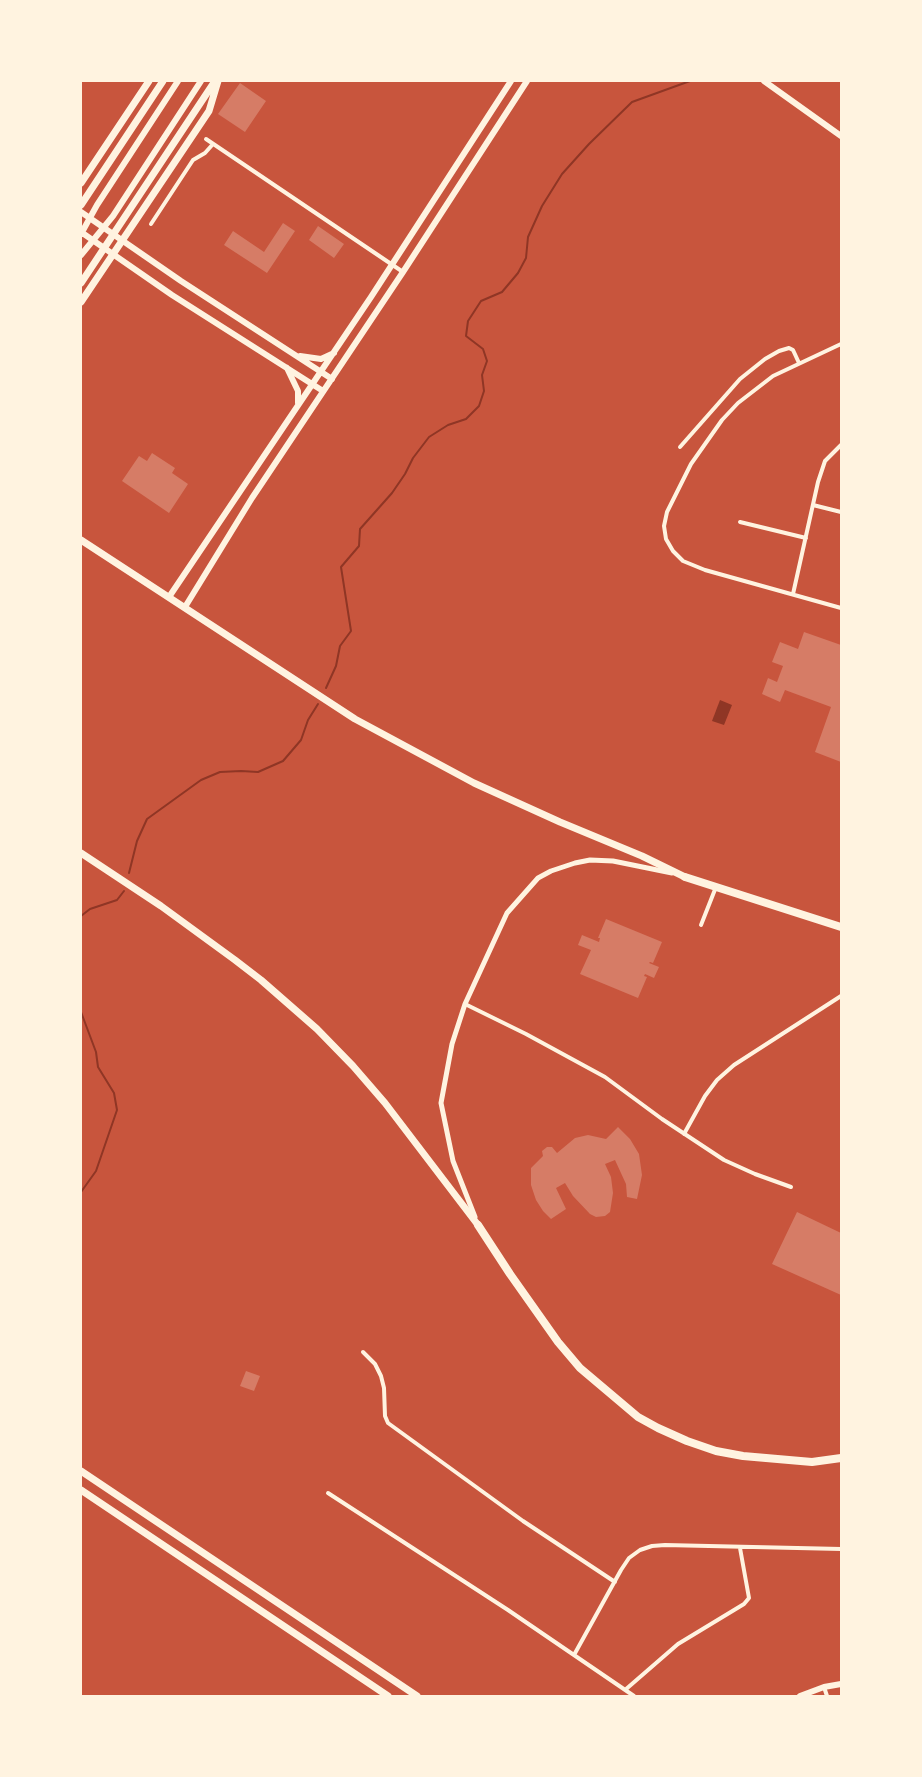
<!DOCTYPE html>
<html>
<head>
<meta charset="utf-8">
<style>
  body { margin:0 }
  #map { position:relative; width:922px; height:1777px; overflow:hidden; background:#c8553d; font-family:"Source Sans 3",sans-serif }
  canvas { display:block }
  .frame { position:absolute; inset:0; border:82px solid #fff3e0; pointer-events:none }
</style>
</head>
<body>
<div id="map">
<canvas width="922" height="1777"></canvas>
<div class="frame"></div>
</div>
<script>
const ctx = document.querySelector('canvas').getContext('2d');
ctx.lineJoin = 'round';
function fill(path, color) { ctx.fillStyle = color; ctx.fill(path, 'evenodd'); }
const toPath = rows => new Path2D(rows.map(r => 'M' + r).join(''));
function trace(path, color, width, dash) { ctx.strokeStyle = color; ctx.lineWidth = width; ctx.lineCap = dash ? 'butt' : 'round'; ctx.setLineDash(dash || []); ctx.stroke(path); }
const water = toPath([
  [720,700,732,705,724,725,712,721]
]);
const stream = toPath([
  [326,688,336,666,340,646,351,631,341,567,359,546,360,529,392,493,405,474,413,458,429,437,448,425,466,419,479,406,484,391,482,375,487,361,483,349,466,336,468,321,481,301,502,292,518,273,526,258,528,237,542,206,562,174,589,144,632,102,690,81],
  [129,873,137,841,147,819,201,780,220,772,241,771,258,772,283,761,301,740,308,720,318,704],
  [81,916,90,909,117,900,124,891],
  [81,1012,96,1052,98,1067,114,1093,117,1110,96,1171,81,1192]
]);
const building = toPath([
  [240,83,266,101,245,132,218,114],
  [283,223,295,231,267,273,224,245,233,231,264,252],
  [318,226,344,244,334,258,309,240],
  [152,453,175,468,172,473,188,484,169,513,122,481,139,456,147,461],
  [804,632,841,645,841,762,815,752,831,707,785,690,780,702,762,694,768,678,777,682,783,666,772,662,780,642,798,649],
  [606,919,662,942,653,963,650,962,649,963,659,967,654,978,645,974,644,976,647,977,638,998,580,974,591,950,578,945,582,935,599,942,600,938,598,938],
  [618,1127,630,1139,639,1154,642,1175,637,1199,627,1197,626,1184,615,1160,605,1164,611,1177,613,1193,610,1212,605,1216,596,1217,590,1214,573,1196,565,1183,556,1188,566,1209,551,1219,543,1211,536,1200,531,1185,531,1168,543,1156,542,1151,547,1147,552,1147,557,1153,575,1138,588,1135,606,1139],
  [797,1212,841,1233,841,1295,772,1264],
  [246,1371,260,1376,254,1391,240,1386]
]);
const minor = toPath([
  [206,139,403,272],
  [151,224,193,160,205,153,213,144],
  [841,344,773,376,738,403,722,420,691,464,667,512,664,526,666,539,673,551,683,561,705,570,841,608],
  [680,447,740,379,765,359,779,351,789,348,793,350,799,363],
  [813,505,841,512],
  [740,522,806,538],
  [793,594,818,482,825,461,841,445],
  [701,925,716,887],
  [465,1004,526,1034,605,1077,662,1119,724,1160,755,1174,791,1187],
  [684,1134,705,1096,717,1080,734,1065,841,996],
  [363,1352,375,1364,381,1376,384,1388,385,1416,388,1423,523,1521,615,1582],
  [328,1493,508,1610,634,1696],
  [574,1655,621,1570,629,1558,640,1550,652,1546,665,1545,841,1549],
  [824,1687,827,1696],
  [625,1690,678,1644,744,1604,749,1598,740,1548]
]);
const tertiary = toPath([
  [475,1217,453,1161,441,1103,452,1044,465,1004,507,913,538,878,551,871,575,863,590,860,613,861,672,873]
]);
const secondary = toPath([
  [764,81,841,136],
  [81,212,181,281,332,379],
  [81,232,172,295,323,391],
  [81,234,97,205,178,81],
  [81,255,113,216,201,81],
  [300,356,321,359,334,353],
  [287,368,298,391,298,403],
  [169,597,371,297,511,81],
  [185,607,252,498,403,272,527,81],
  [800,1696,824,1687,841,1684]
]);
const primary = toPath([
  [81,183,149,81],
  [81,205,163,81],
  [81,283,215,81],
  [81,302,209,111,218,81],
  [81,1471,417,1696],
  [81,1490,388,1696]
]);
const trunk = toPath([
  [81,540,355,719,474,783,560,822,642,856,685,877],
  [81,853,161,906,235,960,261,980,317,1029,353,1066,385,1103,478,1225]
]);
const motorway = toPath([
  [685,877,841,927],
  [478,1225,510,1274,558,1342,580,1368,638,1417,658,1428,687,1441,716,1451,743,1456,812,1462,841,1458]
]);
fill(water, '#8f3625');
trace(stream, '#8f3625', 2);
fill(building, '#d67c66');
trace(minor, '#fff3e0', 4);
trace(tertiary, '#fff3e0', 5);
trace(secondary, '#fff3e0', 6);
trace(primary, '#fff3e0', 7);
trace(trunk, '#fff3e0', 7);
trace(motorway, '#fff3e0', 8);
</script>
</body>
</html>
